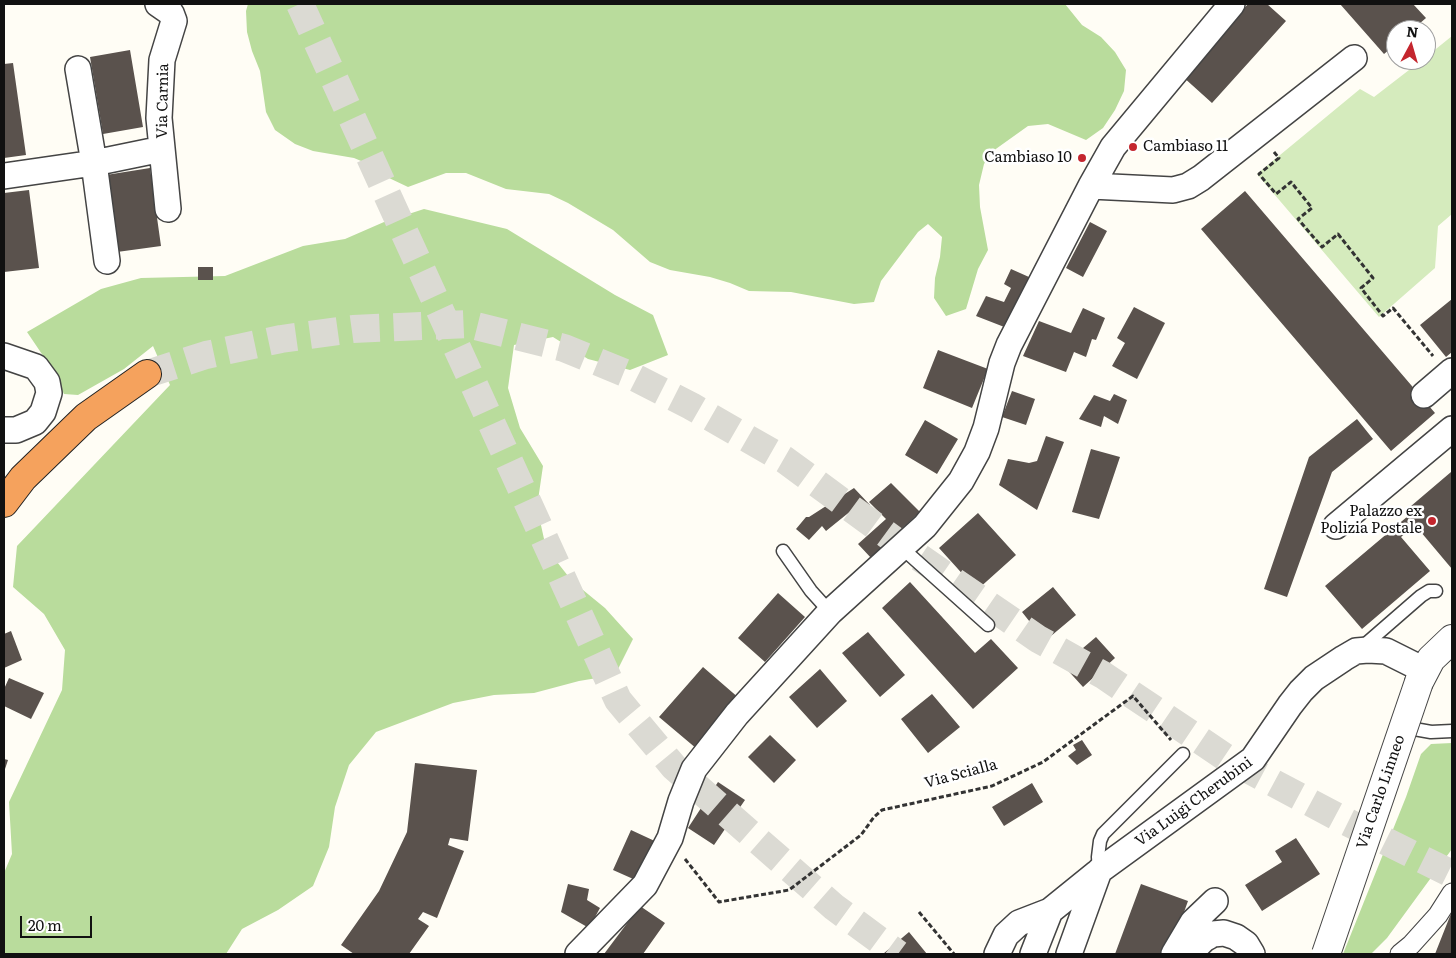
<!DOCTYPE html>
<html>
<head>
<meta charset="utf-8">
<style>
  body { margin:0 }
  #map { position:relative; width:1456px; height:958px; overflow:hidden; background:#fffdf5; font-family:Literata,serif }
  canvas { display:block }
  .frame { position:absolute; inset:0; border:5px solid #111; pointer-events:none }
  .north { position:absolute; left:1386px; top:20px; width:50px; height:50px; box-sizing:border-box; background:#fff; border:1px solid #a0a0a0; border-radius:50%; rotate:6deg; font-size:14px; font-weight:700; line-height:20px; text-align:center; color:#111 }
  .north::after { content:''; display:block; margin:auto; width:18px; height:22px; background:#c4262e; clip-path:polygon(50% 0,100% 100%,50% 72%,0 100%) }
  .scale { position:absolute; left:20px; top:916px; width:72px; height:22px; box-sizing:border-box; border:2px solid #111; border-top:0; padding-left:6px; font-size:15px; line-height:18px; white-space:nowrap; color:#111; -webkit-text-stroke:4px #fff; paint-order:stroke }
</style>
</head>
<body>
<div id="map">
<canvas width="1456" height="958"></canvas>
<div class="frame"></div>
<div class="north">N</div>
<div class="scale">20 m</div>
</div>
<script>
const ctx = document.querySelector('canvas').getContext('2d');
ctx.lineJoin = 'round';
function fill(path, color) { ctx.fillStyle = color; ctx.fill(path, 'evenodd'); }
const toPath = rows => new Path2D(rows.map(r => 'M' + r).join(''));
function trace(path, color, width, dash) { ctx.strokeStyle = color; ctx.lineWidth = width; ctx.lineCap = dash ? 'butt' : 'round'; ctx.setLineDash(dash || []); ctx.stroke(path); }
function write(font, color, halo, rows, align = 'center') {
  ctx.font = font + ' Literata,serif'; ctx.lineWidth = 5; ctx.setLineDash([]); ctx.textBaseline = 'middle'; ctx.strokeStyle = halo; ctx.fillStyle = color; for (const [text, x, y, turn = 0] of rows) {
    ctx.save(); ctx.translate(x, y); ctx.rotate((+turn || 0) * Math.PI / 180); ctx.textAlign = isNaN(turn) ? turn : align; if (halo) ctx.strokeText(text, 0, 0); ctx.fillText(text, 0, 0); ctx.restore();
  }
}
const green = toPath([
  [1452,36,1452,214,1438,226,1435,268,1379,317,1257,174,1360,89,1374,97,1422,60,1426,60,1426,57]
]);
const forest = toPath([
  [248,4,1065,4,1082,25,1101,37,1115,52,1126,70,1124,91,1115,110,1103,128,1086,140,1048,124,1028,126,993,151,984,164,979,185,980,207,988,250,978,269,966,309,946,316,934,298,935,278,940,257,942,237,928,224,918,232,881,281,874,302,854,304,791,292,749,291,730,283,710,277,670,270,650,262,613,230,568,203,549,194,506,189,466,173,446,173,408,187,389,178,373,166,354,158,313,151,295,144,275,130,266,112,260,71,252,51,247,32,246,11],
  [424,209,507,229,615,295,653,315,668,355,630,370,588,359,553,337,514,345,508,388,520,428,543,466,537,507,546,548,572,581,605,608,633,639,615,675,579,681,534,693,494,695,453,703,376,732,349,765,335,807,329,847,313,886,278,910,242,929,226,954,4,954,4,873,12,854,9,802,62,690,65,650,44,614,13,587,17,546,170,385,153,346,124,369,78,395,64,394,50,366,27,332,101,289,141,278,225,276,303,246,345,239,384,222],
  [1452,743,1452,849,1387,938,1371,954,1343,954,1406,797,1421,754,1431,744]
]);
const building = toPath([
  [1248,4,1267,4,1286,21,1212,103,1182,76],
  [1340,4,1413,4,1426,18,1412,30,1396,30,1396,44,1384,54],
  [130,50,143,127,103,134,90,57],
  [13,63,26,155,4,158,4,64],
  [150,168,161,246,117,252,106,175],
  [29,190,39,268,4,272,4,193],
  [1245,191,1435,413,1391,451,1201,229],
  [1090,222,1107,231,1083,277,1066,268],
  [198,267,213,267,213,280,198,280],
  [1011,269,1038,281,1012,330,976,316,986,296,1004,302,1011,288,1004,284],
  [1452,299,1452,352,1446,357,1420,325],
  [1134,307,1165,323,1137,379,1112,366,1125,343,1117,338],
  [1083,308,1105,318,1096,340,1092,339,1086,357,1074,352,1066,372,1023,356,1039,321,1071,333],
  [938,350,988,369,972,408,923,388],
  [1012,391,1035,399,1026,425,1002,417],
  [1114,394,1127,400,1118,424,1104,416,1101,427,1079,419,1094,395,1110,401],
  [1357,419,1373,439,1332,472,1287,597,1264,589,1309,457],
  [925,420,958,439,937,474,905,455],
  [1046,436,1064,442,1037,510,999,485,1008,459,1029,463,1037,461],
  [1091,449,1120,457,1099,519,1072,512],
  [1451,472,1452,474,1452,569,1415,525,1401,537,1430,571,1362,629,1325,586,1408,516,1404,512],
  [891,483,920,512,899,531,872,559,858,544,886,519,869,502],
  [854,488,870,505,859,516,852,510,826,531,822,526,809,540,796,529,806,517,809,517],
  [978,513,1016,555,977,590,939,548],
  [910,582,975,653,991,639,1018,668,973,709,882,608],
  [1053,587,1076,615,1045,641,1022,612],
  [778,593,805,617,765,662,738,638],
  [11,631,22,660,4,668,4,634],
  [868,632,905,675,880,697,842,653],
  [1096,637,1115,658,1083,687,1063,665],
  [703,667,740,699,697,749,659,717],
  [820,669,847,701,817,728,789,697],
  [9,678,44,693,31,719,4,706,4,689],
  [932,694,960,727,928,753,901,719],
  [770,735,796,760,774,783,748,757],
  [1082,740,1092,755,1077,765,1068,756,1076,750,1073,745],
  [4,759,8,760,4,772],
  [415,763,477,770,468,841,450,838,448,845,464,851,437,918,423,912,418,919,429,926,409,954,354,954,341,945,379,891,407,832],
  [718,782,745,800,714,845,688,828],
  [1032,783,1043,802,1004,826,992,807],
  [631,830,659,843,640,882,613,870],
  [1296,838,1320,874,1262,911,1245,885,1282,862,1275,851],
  [568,884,589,889,587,900,600,908,589,928,561,912],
  [1141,884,1188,901,1169,954,1115,954],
  [640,906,665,923,643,954,604,954],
  [1452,911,1452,954,1435,954],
  [909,932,927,954,883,954]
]);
const motorwayTunnel = toPath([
  [300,4,618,700,674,767,834,907,898,954],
  [147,374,206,355,281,339,353,329,468,324,564,348,630,375,691,406,785,460,897,542,1038,639,1103,675,1225,757,1343,820,1452,874]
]);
const path = toPath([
  [1274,152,1279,158,1259,174,1276,194,1291,182,1312,208,1298,219,1322,247,1338,234,1373,278,1361,288,1383,316,1393,308,1433,356],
  [685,859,719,902,789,890,861,835,874,817,882,810,992,786,1043,762,1133,696,1171,740],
  [919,912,954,954]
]);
const service = toPath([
  [902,548,988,625],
  [783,551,811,591,830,612],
  [1360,649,1421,596,1429,591,1436,591],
  [1403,727,1431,732,1452,731],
  [1099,871,1098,857,1100,841,1103,834,1183,754]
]);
const pedestrian = toPath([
  [1400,954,1411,945,1438,915,1452,893]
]);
const minor = toPath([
  [158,4,171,13,174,21,162,60,159,118,168,209],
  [78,69,94,163,107,261],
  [4,176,94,163,162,149],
  [1091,186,1173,190,1188,186,1201,178,1354,58],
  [4,356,36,367,47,382,49,393,43,412,35,422,16,430,4,430],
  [1424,395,1452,371],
  [1336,526,1452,429],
  [578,954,645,885,670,838,681,801,694,769,737,714,830,612,925,526,961,481,977,452,986,428,1002,363,1009,345,1091,186,1113,147,1232,4],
  [997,954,1006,935,1019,923,1050,911,1097,873],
  [1033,954,1050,911],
  [1069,954,1099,871,1253,759,1290,705,1301,691,1314,678,1344,658,1356,651,1368,650,1386,651,1424,670],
  [1174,954,1193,922,1215,901],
  [1189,954,1204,939,1213,934,1224,933,1236,937,1246,944,1252,954]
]);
const tertiary = toPath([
  [1419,682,1431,659,1452,639]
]);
const motorway = toPath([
  [4,503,23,478,86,417,147,374]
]);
const tertiaryBridge = toPath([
  [1326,954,1419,682]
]);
const markers = [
  [1133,147,5,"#c4262e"],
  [1082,158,5,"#c4262e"],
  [1432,521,5,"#c4262e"]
];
const streetNames = [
  ["Via Carnia",163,101,-89],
  ["Via Scialla",961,774,-15],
  ["Via Carlo Linneo",1381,792,-71],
  ["Via Luigi Cherubini",1194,802,-36]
];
const poiNames = [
  ["Cambiaso 11",1143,147,"left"],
  ["Cambiaso 10",1072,158],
  ["Palazzo ex",1422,512],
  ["Polizia Postale",1422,529]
];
fill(green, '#d5ebbd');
fill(forest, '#b9dc9c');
fill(building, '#5a524d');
trace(motorwayTunnel, '#dbdad3', 28, [28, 14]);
trace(service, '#444', 15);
trace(pedestrian, '#444', 21);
trace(minor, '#444', 28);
trace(tertiary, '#444', 30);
trace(motorway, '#222', 30);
trace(path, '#333', 3, [5, 2.5]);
trace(service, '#fff', 12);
trace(pedestrian, '#fff', 19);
trace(minor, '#fff', 25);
trace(tertiary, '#fff', 28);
trace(motorway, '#f5a25d', 28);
trace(tertiaryBridge, '#444', 30, []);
trace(tertiaryBridge, '#fff', 28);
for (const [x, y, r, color] of markers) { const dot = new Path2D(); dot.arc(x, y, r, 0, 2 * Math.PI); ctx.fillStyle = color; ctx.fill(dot); trace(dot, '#fff', 2); }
write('15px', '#111', '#fff', streetNames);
write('15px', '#111', '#fff', poiNames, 'right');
</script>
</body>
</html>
